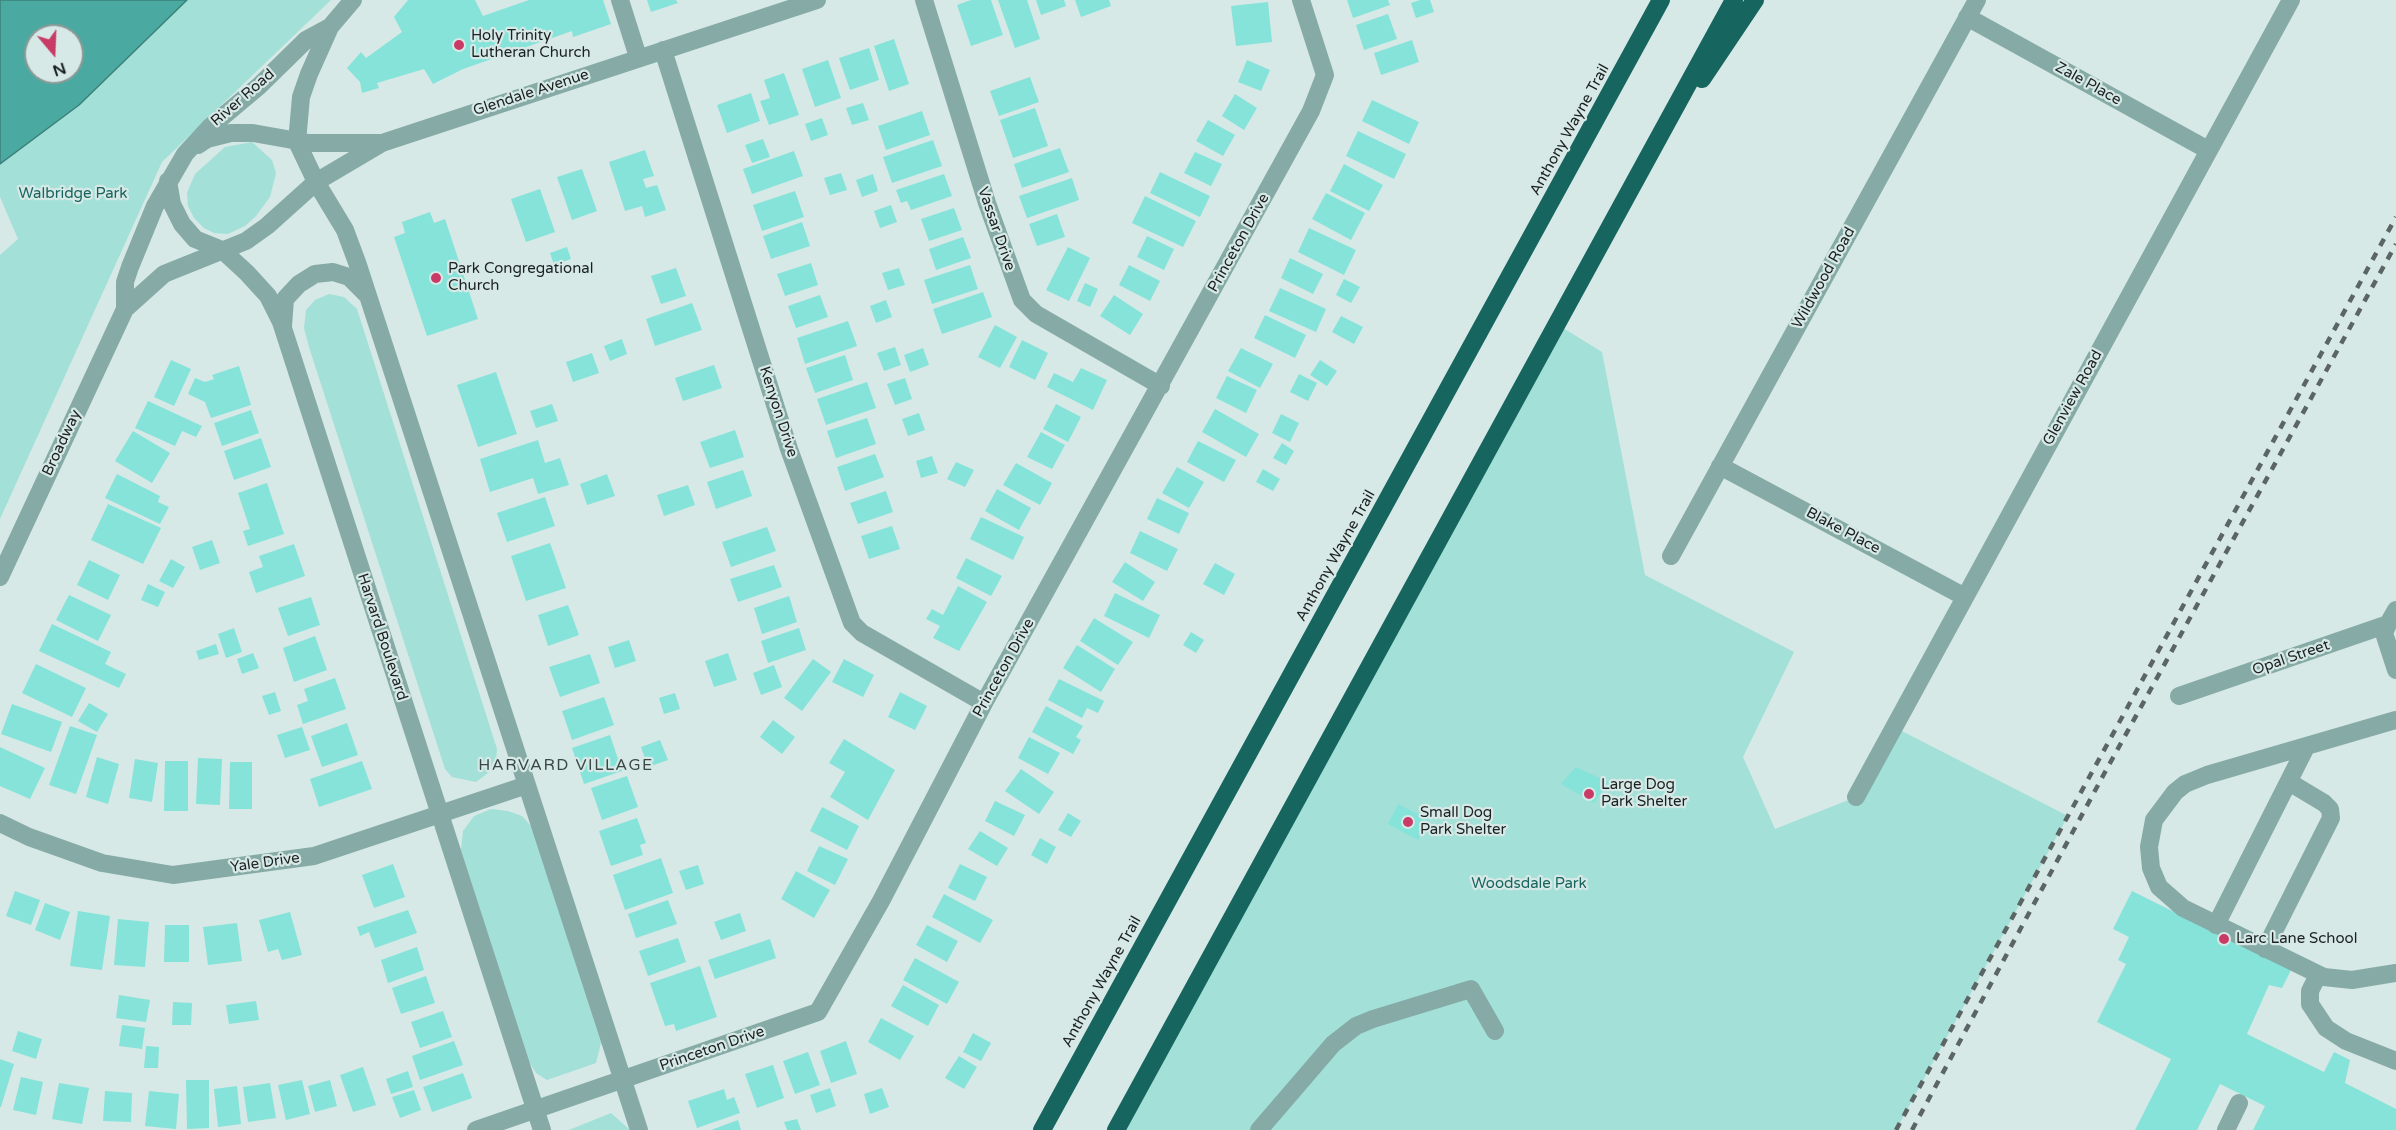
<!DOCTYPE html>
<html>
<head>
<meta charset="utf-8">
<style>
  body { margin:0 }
  #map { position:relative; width:2396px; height:1130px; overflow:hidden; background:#d7e9e6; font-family:"Varela Round",sans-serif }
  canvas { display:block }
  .north { position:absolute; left:24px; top:24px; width:60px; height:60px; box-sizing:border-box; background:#d7e9e6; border:2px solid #8c9997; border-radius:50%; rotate:161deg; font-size:16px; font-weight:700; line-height:24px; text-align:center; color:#1b2120 }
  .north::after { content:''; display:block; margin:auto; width:21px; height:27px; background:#c93b67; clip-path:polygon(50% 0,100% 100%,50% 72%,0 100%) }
</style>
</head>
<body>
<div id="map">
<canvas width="2396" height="1130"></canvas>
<div class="north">N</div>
</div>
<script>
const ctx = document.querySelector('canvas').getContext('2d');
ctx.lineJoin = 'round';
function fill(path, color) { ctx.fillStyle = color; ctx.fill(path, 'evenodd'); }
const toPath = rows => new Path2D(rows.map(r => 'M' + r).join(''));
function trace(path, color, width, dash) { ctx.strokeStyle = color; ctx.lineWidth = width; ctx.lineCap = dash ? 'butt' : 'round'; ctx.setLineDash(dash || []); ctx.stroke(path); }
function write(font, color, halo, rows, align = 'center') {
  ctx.font = font + ' "Varela Round",sans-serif'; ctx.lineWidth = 4.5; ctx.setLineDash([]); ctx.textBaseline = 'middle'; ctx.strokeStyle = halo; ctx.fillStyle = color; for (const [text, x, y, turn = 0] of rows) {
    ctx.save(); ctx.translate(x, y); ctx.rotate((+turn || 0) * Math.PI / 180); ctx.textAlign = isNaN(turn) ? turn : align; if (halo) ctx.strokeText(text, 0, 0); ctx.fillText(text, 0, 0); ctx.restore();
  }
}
const green = toPath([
  [187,0,331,0,162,162,0,519,0,255,18,239,0,197,0,164,79,105],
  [252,142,272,160,276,173,270,197,256,216,245,226,228,234,214,233,204,228,194,218,188,206,187,193,195,174,225,147],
  [329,294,344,297,357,309,497,749,496,762,488,773,476,782,452,777,445,769,309,347,304,328,306,310,315,300],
  [1555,323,1602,352,1645,575,1794,652,1743,757,1775,829,1856,797,1894,727,2068,816,1896,1130,1115,1130],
  [491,809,508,811,522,816,532,827,601,1043,596,1063,547,1080,536,1073,528,1060,461,850,463,831,474,816],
  [611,1113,630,1130,569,1130]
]);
const water = toPath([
  [0,0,187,0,79,105,0,164,0,0],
  [36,36,72,36,72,72,36,72,36,36]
]);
const building = toPath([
  [408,0,475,0,483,16,529,0,603,0,611,24,573,37,572,31,463,69,433,84,424,69,377,83,379,88,362,93,360,82,347,68,361,52,366,58,402,32,394,17],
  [647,0,676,0,678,3,651,12],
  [971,0,991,0,1003,35,971,46,957,5],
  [998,0,1027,0,1040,39,1015,48],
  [1036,0,1064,0,1066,6,1041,15],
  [1075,0,1109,0,1111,6,1081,17],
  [1347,0,1388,0,1390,5,1353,18],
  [1420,0,1430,0,1434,12,1416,18,1411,3],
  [1268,2,1272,42,1236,46,1231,6],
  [1388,14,1397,39,1364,50,1356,25],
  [894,39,909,84,889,91,874,46],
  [1412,40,1419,62,1381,75,1374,53],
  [869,48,879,80,850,90,839,58],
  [828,60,841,98,815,107,802,69],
  [1247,60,1270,70,1261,91,1238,82],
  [784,73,799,115,769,125,760,101,770,98,764,80],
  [1030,77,1039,102,999,116,990,91],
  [751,93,760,121,727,133,717,105],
  [1235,94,1257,108,1244,130,1222,116],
  [1372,100,1419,122,1409,144,1362,121],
  [863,103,869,120,852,125,846,108],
  [1035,108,1048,146,1013,158,1000,120],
  [922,111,930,135,886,150,878,126],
  [822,118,828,135,811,141,805,124],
  [1208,120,1235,135,1223,156,1196,141],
  [1358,131,1406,154,1394,179,1346,156],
  [763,139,770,157,752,163,745,145],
  [933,140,942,166,892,183,883,157],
  [1060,148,1069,172,1022,188,1014,164],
  [645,150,654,176,643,179,646,188,657,185,666,210,645,217,642,206,625,211,609,162],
  [794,151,803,176,752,194,743,169],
  [1195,152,1222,164,1211,186,1184,173],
  [1344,164,1383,185,1369,211,1330,191],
  [582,169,597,211,572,220,557,177],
  [1160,172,1210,196,1200,217,1150,193],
  [841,173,847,190,830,195,824,178],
  [873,174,878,191,862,197,856,180],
  [944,174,952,196,911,210,907,201,901,203,896,190],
  [1072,178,1079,200,1027,218,1019,196],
  [540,189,555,232,526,242,511,199],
  [795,191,804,217,762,231,753,205],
  [1326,193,1365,213,1351,240,1312,219],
  [1145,196,1196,221,1183,247,1132,223],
  [891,205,897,222,880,228,874,211],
  [954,208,962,230,929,241,921,219],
  [430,212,434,223,445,219,478,319,427,336,394,237,405,233,402,222],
  [1057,214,1065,237,1037,246,1029,224],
  [802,222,810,246,771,259,763,236],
  [1309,228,1356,250,1344,275,1298,252],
  [1147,236,1174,249,1164,270,1137,257],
  [963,237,971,258,936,270,929,249],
  [567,247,571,259,554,265,550,253],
  [1068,247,1090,258,1069,301,1046,290],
  [1290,258,1323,274,1313,294,1281,278],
  [811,263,818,285,785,296,777,274],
  [970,265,978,289,932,304,924,280],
  [1129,265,1160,281,1150,301,1119,285],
  [676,268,686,296,661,304,651,276],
  [899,268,905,285,888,290,882,273],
  [1344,279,1360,287,1351,303,1336,295],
  [1085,283,1098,289,1090,307,1077,301],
  [1280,288,1326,309,1316,332,1269,311],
  [983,292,992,317,942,334,933,309],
  [820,295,828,317,796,328,788,306],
  [1114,295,1143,314,1130,335,1100,316],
  [886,300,892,317,876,323,870,306],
  [692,303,702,330,655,346,646,319],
  [1265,315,1306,335,1295,358,1254,338],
  [1341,316,1363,327,1354,344,1332,332],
  [848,321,857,346,805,364,797,338],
  [995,325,1017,337,1000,368,978,357],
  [622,339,627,354,610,361,604,346],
  [1022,340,1048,353,1035,380,1009,367],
  [895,347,901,365,884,371,877,353],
  [923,348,929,365,910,372,904,355],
  [1241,348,1273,364,1260,388,1228,371],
  [592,353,599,373,573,382,566,362],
  [845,355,853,380,815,393,806,368],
  [171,360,191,369,174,406,154,397],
  [1320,360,1337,371,1327,386,1310,375],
  [714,365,722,388,683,401,675,378],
  [239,366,251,405,211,418,205,402,188,394,195,378,205,382,214,379,212,375],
  [1081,368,1107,380,1093,410,1047,387,1054,373,1073,382],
  [496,372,517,434,478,447,457,385],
  [1299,374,1317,383,1308,401,1290,392],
  [1227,376,1257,390,1246,413,1216,398],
  [905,378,912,399,895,405,887,384],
  [867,382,876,408,826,425,817,399],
  [148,401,202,426,196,437,182,431,175,446,135,428],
  [552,404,558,421,536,428,530,411],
  [1056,404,1081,417,1068,442,1043,429],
  [1215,409,1259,434,1246,457,1202,432],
  [251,410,259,433,222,446,214,423],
  [919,413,925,430,908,436,902,419],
  [1281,414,1299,423,1290,442,1272,433],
  [867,418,876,444,836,458,827,431],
  [735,430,744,457,710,468,700,442],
  [133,431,170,453,152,483,115,461],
  [1041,432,1065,445,1052,469,1027,457],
  [261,438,271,467,234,480,224,451],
  [538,440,545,463,560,458,569,485,538,494,533,478,490,492,480,459],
  [1198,441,1236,460,1224,482,1187,462],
  [1282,443,1294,451,1286,465,1273,458],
  [875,454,884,477,845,491,837,467],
  [932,456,938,473,921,478,916,461],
  [956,462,974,470,965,487,947,479],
  [1016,463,1052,483,1040,505,1003,485],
  [1177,467,1204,482,1189,508,1162,493],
  [1263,469,1280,479,1273,491,1256,482],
  [743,470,752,496,716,509,707,482],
  [117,474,160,496,158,502,169,507,160,524,105,498],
  [607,474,615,496,587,505,580,484],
  [267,483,284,534,248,546,243,531,250,529,238,493],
  [688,485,695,505,664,516,657,495],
  [997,489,1031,508,1019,530,985,511],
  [886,491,893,512,858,524,850,503],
  [545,497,555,526,507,542,497,513],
  [1157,498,1189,513,1179,534,1147,519],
  [108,504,161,528,143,564,91,540],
  [981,517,1024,537,1013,560,970,539],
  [892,526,900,549,869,559,861,536],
  [767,527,776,551,731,567,722,542],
  [1140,531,1178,549,1167,571,1130,553],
  [212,540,220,563,200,570,192,547],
  [550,543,566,588,526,601,511,556],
  [294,544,305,576,256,593,249,572,263,567,259,556],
  [966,558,1002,576,991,596,956,578],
  [171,559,185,567,173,588,159,581],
  [89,560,120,575,108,600,77,585],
  [1125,562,1155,582,1143,601,1112,582],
  [1215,563,1235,574,1224,595,1203,584],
  [774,565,782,587,738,602,730,579],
  [148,584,165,592,158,607,141,600],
  [958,586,987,602,959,651,933,638,940,626,926,619,932,609,943,615],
  [1115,593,1160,615,1149,638,1104,616],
  [69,595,111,615,98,641,56,620],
  [789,596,797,622,762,634,754,608],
  [311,597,320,625,288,636,278,608],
  [568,605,579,635,548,646,538,615],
  [1094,618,1133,642,1118,665,1080,641],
  [52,624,111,652,105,664,126,674,119,688,39,651],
  [234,628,242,652,226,658,218,634],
  [799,628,806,650,768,663,761,641],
  [1191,632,1204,640,1196,653,1183,645],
  [315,636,327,670,294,682,283,648],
  [629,640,636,661,615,668,608,647],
  [216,644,219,654,199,660,196,651],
  [1077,645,1115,669,1101,692,1063,668],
  [253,653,259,668,242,674,237,659],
  [728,653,737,680,714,687,705,661],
  [590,654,600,683,560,697,549,667],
  [813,659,831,672,802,711,784,698],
  [844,659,874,675,863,697,832,682],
  [36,664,86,688,72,717,22,693],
  [774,665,782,687,761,695,753,673],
  [335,678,346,709,303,724,297,705,308,701,304,689],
  [1059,679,1104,701,1098,713,1087,708,1082,718,1048,700],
  [275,692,281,711,269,715,262,696],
  [900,692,927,706,915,730,888,717],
  [675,693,680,709,664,714,659,698],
  [604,697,614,725,572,740,562,711],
  [89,703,108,714,97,732,78,721],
  [12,704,62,722,51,752,1,734],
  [1046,706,1083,726,1076,737,1081,740,1073,754,1032,732],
  [773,720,795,737,782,754,760,737],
  [347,723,358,755,322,767,311,736],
  [70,726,97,735,76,794,49,785],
  [302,727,310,750,285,758,277,735],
  [610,735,622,771,584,784,572,748],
  [1029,737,1060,753,1048,774,1018,758],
  [844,739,895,770,868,820,830,797,845,772,829,763],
  [660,740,668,760,648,767,641,747],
  [0,747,45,768,30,799,0,786],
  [97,757,119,764,108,804,86,797],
  [198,758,222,759,220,805,196,804],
  [135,759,158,763,152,802,129,798],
  [165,761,188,761,188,811,164,811],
  [362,761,372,789,319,807,310,779],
  [230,762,252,762,252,809,229,809],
  [1576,767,1608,782,1594,803,1561,784],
  [1021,769,1054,792,1039,814,1005,791],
  [627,776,638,807,602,820,591,788],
  [995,801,1025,815,1014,836,985,821],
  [1398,804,1429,820,1418,840,1388,824],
  [822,807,859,826,847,850,810,831],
  [1068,813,1081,821,1071,837,1058,830],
  [637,818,646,843,640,845,643,855,611,866,599,831],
  [980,831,1008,848,997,866,968,849],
  [1040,838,1056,847,1047,864,1031,855],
  [819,846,848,859,835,885,807,871],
  [661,858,673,893,625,910,613,875],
  [393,864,405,897,374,908,362,875],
  [960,864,987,877,975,901,948,888],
  [698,865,704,884,686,890,679,871],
  [796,871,830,890,814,918,781,899],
  [15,891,40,900,31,925,6,916],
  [2132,891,2291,970,2282,988,2269,985,2247,1034,2324,1072,2334,1052,2350,1060,2345,1083,2396,1109,2396,1130,2253,1130,2265,1106,2220,1084,2197,1130,2135,1130,2171,1059,2097,1022,2126,964,2118,960,2129,937,2113,929],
  [944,894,993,920,980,943,932,917],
  [668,900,677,924,636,938,628,914],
  [45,903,70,912,60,940,35,930],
  [408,910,417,933,375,948,369,932,360,936,357,927],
  [78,911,110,916,102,970,70,966],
  [290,912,302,955,282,960,278,949,268,952,259,920],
  [740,913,746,931,721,940,714,922],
  [118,919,149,922,145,967,114,965],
  [237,923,242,961,208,965,203,927],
  [165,925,189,925,189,962,164,962],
  [927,925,958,941,947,962,916,945],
  [678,938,686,962,648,976,639,951],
  [770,939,776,958,715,979,708,960],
  [417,947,424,970,388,983,381,960],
  [915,958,959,982,947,1004,903,980],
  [700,966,717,1017,676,1031,674,1024,665,1026,650,983],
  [426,976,435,1003,401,1014,392,988],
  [903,985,939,1005,928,1026,891,1006],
  [119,995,150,1000,146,1022,116,1018],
  [256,1001,259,1020,229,1024,226,1005],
  [173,1002,192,1003,191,1025,172,1025],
  [443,1011,452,1037,420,1048,411,1022],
  [881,1018,914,1036,900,1060,868,1042],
  [122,1025,145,1028,142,1049,119,1046],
  [18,1031,42,1039,36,1059,12,1051],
  [973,1033,991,1043,981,1061,963,1052],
  [454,1041,463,1065,420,1080,412,1056],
  [846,1041,857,1074,831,1083,820,1051],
  [146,1046,159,1047,158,1068,144,1068],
  [808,1052,820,1085,795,1094,783,1061],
  [959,1056,977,1067,964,1089,945,1078],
  [0,1059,14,1064,1,1107,0,1107],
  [773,1065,784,1098,757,1108,745,1074],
  [363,1067,376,1105,353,1112,340,1075],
  [408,1071,413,1087,391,1094,386,1079],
  [463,1073,472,1098,432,1112,423,1087],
  [21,1077,43,1082,36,1115,13,1110],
  [186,1080,209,1080,209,1128,187,1129],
  [302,1080,310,1114,286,1120,278,1085],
  [330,1080,337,1106,315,1112,308,1086],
  [59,1083,89,1088,82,1124,52,1119],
  [270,1083,276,1118,248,1122,243,1087],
  [237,1086,241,1124,218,1127,214,1089],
  [830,1088,836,1106,816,1113,810,1095],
  [882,1088,889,1107,870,1114,864,1094],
  [724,1089,727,1100,734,1097,740,1113,697,1128,688,1101],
  [414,1090,421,1110,400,1118,392,1097],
  [105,1091,132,1093,131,1122,103,1121],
  [149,1091,179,1094,176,1129,145,1126],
  [797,1119,801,1130,787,1130,784,1122],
  [738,1120,741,1130,711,1130]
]);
const minor = toPath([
  [353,0,330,27,309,74,301,97,297,142,316,182,345,230,358,265,639,1130],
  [620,0,638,57],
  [924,0,987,203,1022,300,1036,314,1161,386],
  [1967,17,2208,150],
  [663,50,789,449,852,623,862,633,984,703],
  [198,145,207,139,231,133,253,133,309,143,380,143],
  [168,181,172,204,182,224,195,239,222,250,247,273,268,296,281,322,542,1130],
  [125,309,125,282,130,267,155,206,185,154,209,128,259,86,306,40,330,27],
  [283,326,285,299,299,284,315,274,333,272,349,277,366,294],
  [1720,466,1965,597],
  [1671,556,1977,0],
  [0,577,125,309,164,274,246,241,267,226,316,182,382,143,817,0],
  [2388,624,2384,633,2396,670],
  [2179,696,2388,624,2396,610],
  [2396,720,2207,775,2185,784,2175,792,2154,820,2149,847,2151,868,2159,887,2183,908,2324,977,2352,980,2396,973],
  [1856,797,2291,0],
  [0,823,29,837,102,863,173,875,314,856,527,785],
  [2216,925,2306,747],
  [2265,949,2331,818,2330,809,2324,803,2289,782],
  [2318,975,2310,991,2310,1004,2326,1028,2346,1041,2396,1061],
  [476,1130,818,1012,881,901,984,703,1311,111,1325,75,1301,0],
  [1259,1130,1333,1044,1356,1026,1373,1019,1471,989,1495,1031],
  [2226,1130,2239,1103]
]);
const highway = toPath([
  [1702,79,1755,0],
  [1042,1130,1661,0],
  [1116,1130,1734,0]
]);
const rail = toPath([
  [1896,1130,2396,217],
  [1912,1130,2104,774,2396,244]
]);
const markers = [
  [459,45,6,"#c93b67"],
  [436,278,6,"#c93b67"],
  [1589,794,6,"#c93b67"],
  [1408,822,6,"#c93b67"],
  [2224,939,6,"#c93b67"]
];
const poiNames = [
  ["Holy Trinity",471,36],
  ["Lutheran Church",471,53],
  ["Park Congregational",448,269],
  ["Church",448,286],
  ["Large Dog",1601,785],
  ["Park Shelter",1601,802],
  ["Small Dog",1420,813],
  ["Park Shelter",1420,830],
  ["Larc Lane School",2236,939]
];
const streetNames = [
  ["Zale Place",2088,84,29],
  ["Glendale Avenue",531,93,-18],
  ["River Road",243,98,-41],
  ["Anthony Wayne Trail",1570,130,-61],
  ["Vassar Drive",996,229,71],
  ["Princeton Drive",1239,243,-61],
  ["Wildwood Road",1824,278,-61],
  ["Glenview Road",2073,398,-61],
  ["Kenyon Drive",778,412,72],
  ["Broadway",62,443,-65],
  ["Blake Place",1843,531,28],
  ["Anthony Wayne Trail",1336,556,-61],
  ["Harvard Boulevard",382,637,72],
  ["Opal Street",2291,658,-19],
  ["Princeton Drive",1004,668,-61],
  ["Yale Drive",265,863,-8],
  ["Anthony Wayne Trail",1102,982,-61],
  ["Princeton Drive",712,1049,-19]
];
const parkNames = [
  ["Walbridge Park",73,194],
  ["Woodsdale Park",1529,884]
];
const neighbourhoodNames = [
  ["HARVARD VILLAGE",566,766]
];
fill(green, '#a2e0d8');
fill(water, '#4aaaa1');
trace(water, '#3c817a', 1.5);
fill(building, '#85e3d9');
trace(minor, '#86aba6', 18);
trace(highway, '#17655f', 18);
trace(rail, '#5b6564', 4.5, [8, 8]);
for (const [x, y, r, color] of markers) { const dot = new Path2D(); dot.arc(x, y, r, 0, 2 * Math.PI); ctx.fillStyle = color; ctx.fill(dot); trace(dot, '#d7e9e6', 2); }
write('15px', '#1b2120', '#d7e9e6', poiNames, 'left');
write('15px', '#1b2120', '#d7e9e6', streetNames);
write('15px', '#17655e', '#d7e9e6', parkNames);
ctx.letterSpacing = '1.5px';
write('16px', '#394846', '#d7e9e6', neighbourhoodNames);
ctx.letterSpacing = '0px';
</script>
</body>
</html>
